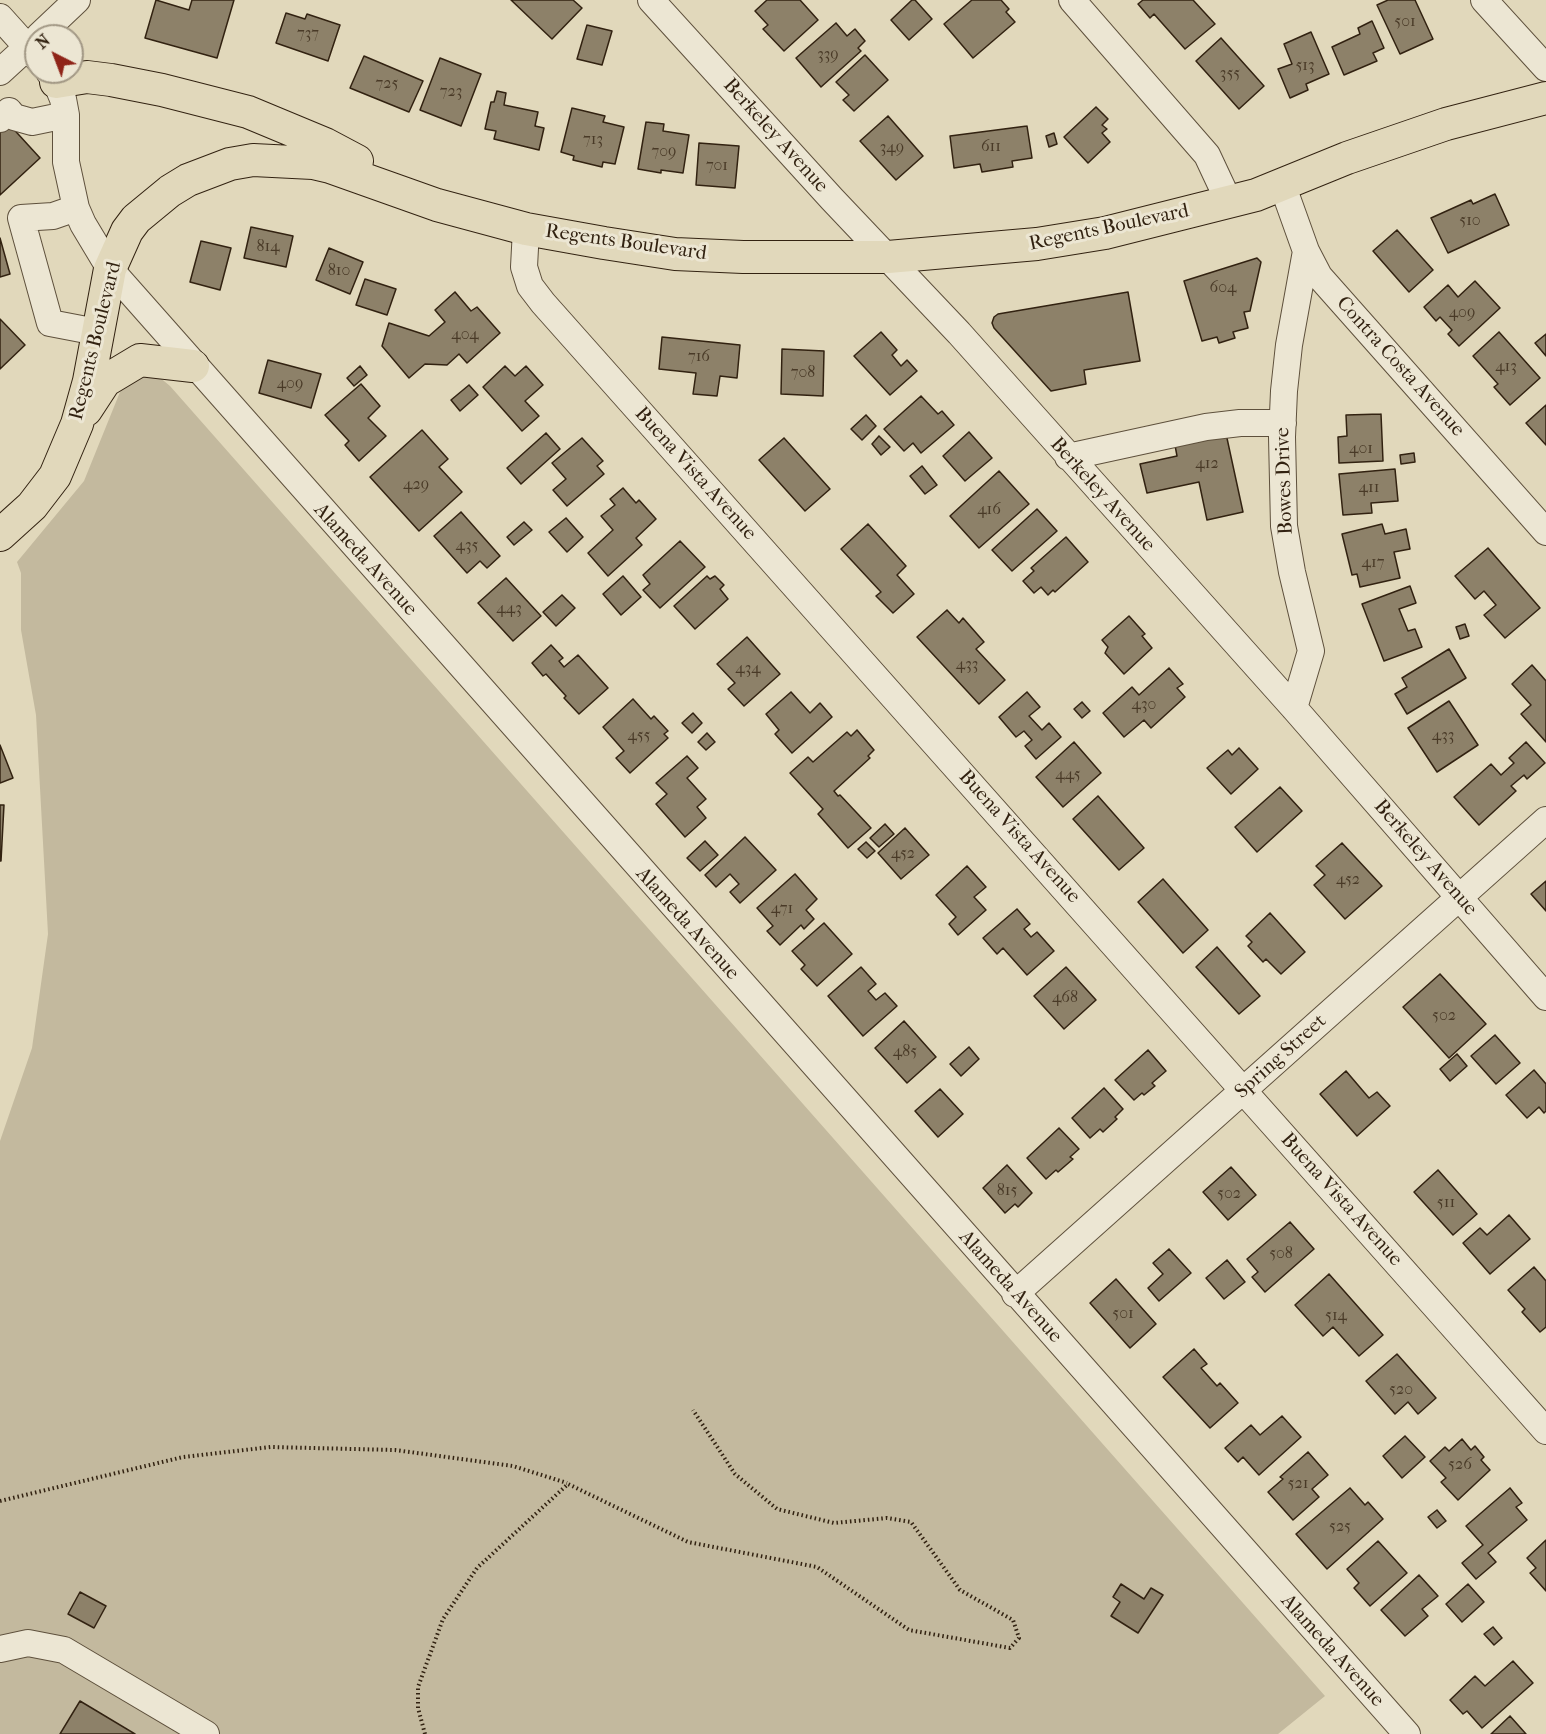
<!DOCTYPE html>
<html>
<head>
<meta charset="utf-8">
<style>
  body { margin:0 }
  #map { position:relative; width:1546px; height:1734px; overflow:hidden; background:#e1d8bb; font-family:"IM FELL French Canon",serif }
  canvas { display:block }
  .north { position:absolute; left:24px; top:24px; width:60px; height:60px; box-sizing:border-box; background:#ece6d3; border:2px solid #a29885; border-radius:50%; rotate:318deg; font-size:16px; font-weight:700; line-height:24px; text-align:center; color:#322211 }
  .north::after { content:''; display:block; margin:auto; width:21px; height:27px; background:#8f2418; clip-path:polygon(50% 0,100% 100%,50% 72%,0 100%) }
</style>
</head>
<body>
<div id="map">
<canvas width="1546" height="1734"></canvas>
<div class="north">N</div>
</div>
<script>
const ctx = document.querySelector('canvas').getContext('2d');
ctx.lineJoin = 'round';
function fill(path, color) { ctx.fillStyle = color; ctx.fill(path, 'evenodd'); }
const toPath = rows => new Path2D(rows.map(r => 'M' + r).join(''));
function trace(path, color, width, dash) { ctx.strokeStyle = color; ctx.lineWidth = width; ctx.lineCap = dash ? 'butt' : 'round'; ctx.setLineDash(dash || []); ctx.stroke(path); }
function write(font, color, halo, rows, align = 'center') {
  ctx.font = font + ' "IM FELL French Canon",serif'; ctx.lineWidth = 6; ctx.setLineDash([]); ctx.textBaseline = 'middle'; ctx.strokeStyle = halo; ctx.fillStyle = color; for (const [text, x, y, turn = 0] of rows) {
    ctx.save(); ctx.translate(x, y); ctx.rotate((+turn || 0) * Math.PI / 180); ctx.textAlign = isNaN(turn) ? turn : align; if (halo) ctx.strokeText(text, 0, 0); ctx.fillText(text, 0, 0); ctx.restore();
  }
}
const green = toPath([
  [143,376,158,376,170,386,1325,1696,1278,1734,0,1734,0,1141,32,1048,48,934,36,715,21,630,21,573,17,562,84,481,120,392,129,381]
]);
const building = toPath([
  [156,0,189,10,192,0,234,0,217,58,145,38,156,0],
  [511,0,573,0,582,8,552,39,511,0],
  [767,0,800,0,818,20,784,51,763,29,768,25,755,11,767,0],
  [912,0,915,0,932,19,909,40,891,20,912,0],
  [972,0,1001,0,1009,9,1006,12,1015,22,973,58,944,24,972,0],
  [1143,0,1193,0,1215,24,1185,49,1154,14,1150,18,1138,4,1143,0],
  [1388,0,1415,0,1433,39,1400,54,1377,5,1388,0],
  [286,13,305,19,307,14,340,25,328,61,276,43,286,13],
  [1372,21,1384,48,1373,53,1377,61,1344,75,1332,47,1360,34,1358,28,1372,21],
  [836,23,847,36,855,29,865,41,858,48,861,51,821,87,796,58,836,23],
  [587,25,612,31,602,65,577,59,587,25],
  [1311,32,1329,74,1306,84,1308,90,1290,98,1278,69,1292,64,1284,44,1311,32],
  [1221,38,1264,86,1239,109,1196,61,1221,38],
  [865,55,888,80,854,111,843,100,849,95,836,82,865,55],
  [364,56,423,81,409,112,350,88,364,56],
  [440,58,481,74,461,126,420,110,440,58],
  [497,91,506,93,504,105,538,112,535,126,544,128,539,150,494,139,496,131,485,129,491,102,494,102,497,91],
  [1096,107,1108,119,1102,125,1107,129,1102,133,1110,142,1088,163,1064,137,1096,107],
  [572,108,605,116,603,122,624,127,615,164,603,162,602,167,573,160,574,156,561,152,572,108],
  [888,116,923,156,896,180,860,141,888,116],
  [646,122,664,124,663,131,689,135,683,173,661,170,661,173,638,169,646,122],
  [8,123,40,158,0,195,0,131,8,123],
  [1027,126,1032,158,1012,161,1013,167,982,172,980,164,954,168,950,136,1027,126],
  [1054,133,1057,144,1049,147,1046,136,1054,133],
  [699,143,739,146,735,188,696,185,699,143],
  [1495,194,1509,225,1448,253,1431,218,1471,200,1473,204,1495,194],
  [251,227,293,236,286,267,244,258,251,227],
  [1397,230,1433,270,1409,292,1373,251,1397,230],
  [0,238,10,274,0,277,0,238],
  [201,241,231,248,220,290,190,282,201,241],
  [329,248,363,262,350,294,316,280,329,248],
  [1257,258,1261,262,1250,311,1244,312,1248,328,1233,332,1235,338,1219,343,1217,337,1202,341,1184,281,1257,258],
  [365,279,396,289,387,315,356,305,365,279],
  [1475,281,1500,308,1459,346,1448,334,1452,330,1440,317,1436,321,1424,307,1448,285,1458,297,1475,281],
  [455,292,471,311,477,307,500,333,467,363,459,354,447,365,425,364,409,378,382,346,389,323,429,336,445,322,435,310,455,292],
  [1128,292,1140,361,1084,370,1086,384,1051,391,994,328,992,323,994,317,998,314,1128,292],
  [0,319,25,345,0,369,0,319],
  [881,332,897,350,892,355,901,366,907,360,917,371,890,395,854,356,881,332],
  [1499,332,1540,378,1510,405,1494,387,1498,384,1473,356,1499,332],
  [1546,334,1546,356,1535,343,1546,334],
  [662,337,740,345,737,378,720,376,717,396,693,394,696,373,659,369,662,337],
  [782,349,824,351,823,396,781,394,782,349],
  [268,360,321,374,311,408,259,393,268,360],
  [360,366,367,375,354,386,347,378,360,366],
  [505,366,515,376,526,366,543,385,525,401,539,416,522,431,483,387,505,366],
  [361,384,380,406,368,418,386,436,359,461,345,445,349,441,325,415,361,384],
  [469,385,478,395,460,411,451,400,469,385],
  [921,396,938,414,942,411,954,425,921,453,913,443,904,451,884,429,921,396],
  [1546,405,1546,445,1526,423,1546,405],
  [1381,414,1383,461,1339,463,1338,437,1347,436,1346,415,1381,414],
  [866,415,876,426,862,440,851,429,866,415],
  [1225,429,1243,512,1207,520,1199,482,1147,493,1140,464,1177,456,1174,440,1225,429],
  [422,430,448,459,439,467,462,492,419,531,370,477,422,430],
  [969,432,992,458,965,481,943,456,969,432],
  [546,433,560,449,521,484,507,468,546,433],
  [879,436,890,447,881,455,872,444,879,436],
  [582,438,603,461,597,466,604,474,567,506,553,490,566,479,552,463,582,438],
  [784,438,830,489,805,511,759,460,784,438],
  [1414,453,1415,462,1401,464,1400,455,1414,453],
  [922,466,937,485,925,494,910,476,922,466],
  [1395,469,1398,501,1371,503,1372,513,1343,515,1339,474,1395,469],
  [999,471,1029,504,979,548,950,516,999,471],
  [623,488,636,503,639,500,656,519,636,538,642,545,608,576,588,553,613,530,601,516,615,505,610,499,623,488],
  [1037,509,1057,531,1012,571,992,550,1037,509],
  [461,512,500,556,487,568,480,561,467,573,434,536,461,512],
  [566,518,583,537,567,552,549,532,566,518],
  [524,522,532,530,514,545,507,537,524,522],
  [868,524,906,566,897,575,914,594,893,613,876,596,881,592,841,549,868,524],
  [1382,524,1385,534,1406,529,1410,549,1394,552,1400,578,1360,587,1357,574,1352,575,1342,534,1382,524],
  [1066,537,1088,562,1055,592,1053,590,1048,595,1041,587,1034,593,1023,581,1034,571,1031,568,1066,537],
  [680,541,705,567,660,608,643,590,650,584,643,575,680,541],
  [1488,548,1540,608,1505,638,1484,615,1496,605,1484,591,1475,599,1455,576,1488,548],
  [623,576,641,597,621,615,603,594,623,576],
  [707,576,710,579,715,576,724,585,720,589,728,599,695,629,674,606,707,576],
  [506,578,541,616,513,641,478,603,506,578],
  [1410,586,1416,603,1399,609,1408,631,1415,629,1422,647,1384,661,1362,604,1410,586],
  [562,595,575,608,556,626,543,612,562,595],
  [947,610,959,623,963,618,984,642,976,649,1005,680,979,704,917,637,947,610],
  [1129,616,1145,634,1142,636,1152,648,1124,674,1105,653,1108,647,1102,640,1129,616],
  [1465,624,1469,636,1460,639,1456,627,1465,624],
  [747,637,780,674,744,706,728,689,735,683,717,664,747,637],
  [551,645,563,658,559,661,564,667,578,655,608,688,579,714,564,698,566,696,546,674,543,676,532,663,551,645],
  [1449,649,1466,678,1407,714,1395,694,1407,687,1402,678,1449,649],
  [1532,665,1546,681,1546,742,1521,714,1531,705,1512,684,1532,665],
  [1169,668,1183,684,1177,688,1185,697,1151,728,1144,720,1124,737,1103,713,1132,687,1139,695,1169,668],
  [791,692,810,713,820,703,832,717,792,753,775,734,779,730,766,714,791,692],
  [1027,692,1040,707,1029,716,1042,730,1049,723,1061,737,1036,759,1025,746,1032,740,1024,731,1016,737,999,717,1027,692],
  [633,699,651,719,654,716,668,731,664,734,668,738,630,773,616,758,624,751,603,727,633,699],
  [1449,701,1478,745,1437,772,1408,728,1449,701],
  [1082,702,1090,711,1082,718,1074,709,1082,702],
  [693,713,702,723,692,733,682,723,693,713],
  [857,730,874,750,868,756,870,758,834,791,838,796,840,795,871,828,848,848,818,814,823,809,790,773,808,757,813,762,847,732,851,736,857,730],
  [707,733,715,742,706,750,698,742,707,733],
  [1074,742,1101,773,1063,807,1036,777,1074,742],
  [1526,742,1545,763,1527,779,1524,775,1511,786,1516,791,1479,825,1454,797,1491,764,1501,775,1514,763,1509,758,1526,742],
  [0,745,13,778,0,783,0,745],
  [1239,748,1258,769,1231,794,1207,768,1228,750,1232,755,1239,748],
  [687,756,698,768,687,778,706,799,697,807,706,818,685,837,656,804,667,794,656,783,687,756],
  [1280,787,1302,811,1257,852,1235,827,1280,787],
  [1098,796,1144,848,1119,870,1073,819,1098,796],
  [0,805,4,805,1,861,0,861,0,805],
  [885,824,894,834,879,847,870,838,885,824],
  [905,828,929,855,901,879,878,853,905,828],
  [745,837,776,870,740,903,730,892,739,884,730,874,716,887,705,875,745,837],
  [705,841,718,855,700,871,687,858,705,841],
  [866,842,875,851,867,858,858,849,866,842],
  [1342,843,1382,886,1345,919,1314,885,1325,875,1316,866,1342,843],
  [967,866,986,887,974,897,986,910,958,935,949,924,956,917,936,895,967,866],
  [795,874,817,899,806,910,814,919,804,929,801,925,780,945,767,931,773,926,757,908,795,874],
  [1163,879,1208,930,1183,953,1138,902,1163,879],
  [1546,881,1546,911,1531,894,1546,881],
  [1017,909,1030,924,1024,929,1031,937,1037,932,1054,951,1027,975,1003,948,997,954,983,938,1017,909],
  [1270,913,1305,952,1281,974,1266,959,1263,962,1248,946,1252,942,1246,936,1270,913],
  [824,923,852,954,817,986,801,969,805,965,792,951,824,923],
  [1217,947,1260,996,1239,1014,1196,967,1217,947],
  [861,967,876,984,868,991,876,1000,885,993,897,1006,863,1036,828,996,861,967],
  [1066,967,1096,1000,1064,1029,1034,996,1066,967],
  [1440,974,1486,1024,1449,1058,1403,1007,1440,974],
  [904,1021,936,1057,907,1083,875,1048,904,1021],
  [1495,1035,1520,1063,1496,1084,1471,1056,1495,1035],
  [969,1047,979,1059,961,1076,950,1064,969,1047],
  [1148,1050,1166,1071,1152,1083,1155,1086,1144,1095,1142,1093,1134,1100,1115,1080,1148,1050],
  [1457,1054,1467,1066,1450,1081,1440,1069,1457,1054],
  [1534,1070,1546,1084,1546,1111,1544,1113,1539,1107,1527,1118,1506,1095,1534,1070],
  [1346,1071,1369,1098,1377,1092,1390,1106,1357,1136,1320,1094,1346,1071],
  [1104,1088,1123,1109,1115,1117,1117,1119,1103,1132,1100,1129,1090,1138,1072,1118,1104,1088],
  [940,1089,963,1114,938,1137,915,1111,940,1089],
  [1059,1128,1079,1149,1070,1157,1073,1159,1058,1172,1056,1170,1046,1179,1027,1158,1059,1128],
  [1007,1165,1032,1193,1018,1207,1015,1204,1005,1213,983,1188,1007,1165],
  [1231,1167,1256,1195,1228,1220,1203,1192,1231,1167],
  [1438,1170,1477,1214,1453,1235,1414,1192,1438,1170],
  [1509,1215,1530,1239,1490,1274,1463,1243,1480,1228,1487,1235,1509,1215],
  [1290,1222,1314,1249,1265,1292,1252,1277,1258,1272,1247,1259,1290,1222],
  [1169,1249,1191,1273,1159,1301,1148,1288,1163,1274,1153,1263,1169,1249],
  [1227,1260,1245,1282,1224,1299,1206,1278,1227,1260],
  [1534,1267,1546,1281,1546,1327,1540,1332,1522,1312,1525,1309,1508,1290,1534,1267],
  [1329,1274,1383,1335,1359,1356,1333,1327,1323,1336,1295,1305,1329,1274],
  [1116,1279,1156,1324,1130,1348,1090,1303,1116,1279],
  [1194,1349,1207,1364,1201,1368,1217,1386,1220,1383,1238,1403,1210,1428,1163,1377,1194,1349],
  [1397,1354,1436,1398,1418,1414,1408,1402,1395,1414,1366,1381,1397,1354],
  [1282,1416,1301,1437,1259,1475,1243,1457,1238,1462,1225,1448,1251,1425,1260,1435,1282,1416],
  [1405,1436,1425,1457,1402,1478,1383,1456,1405,1436],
  [1462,1439,1471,1450,1475,1446,1484,1457,1481,1460,1490,1470,1458,1500,1441,1482,1446,1478,1430,1461,1445,1447,1449,1451,1462,1439],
  [1308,1452,1328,1475,1312,1489,1319,1497,1293,1520,1268,1492,1283,1479,1280,1477,1308,1452],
  [1350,1488,1365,1505,1368,1502,1383,1519,1327,1569,1296,1534,1350,1488],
  [1510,1488,1522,1503,1516,1507,1527,1520,1488,1553,1496,1562,1476,1579,1462,1563,1483,1545,1466,1526,1510,1488],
  [1437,1510,1446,1521,1437,1528,1428,1517,1437,1510],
  [1546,1540,1546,1591,1530,1573,1536,1568,1527,1558,1546,1540],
  [1378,1541,1407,1573,1370,1606,1354,1588,1359,1583,1347,1569,1378,1541],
  [1419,1575,1438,1596,1422,1609,1428,1616,1405,1636,1381,1610,1419,1575],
  [1121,1584,1144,1599,1151,1588,1163,1595,1138,1633,1111,1616,1120,1602,1113,1597,1121,1584],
  [1468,1584,1484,1602,1462,1622,1446,1604,1468,1584],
  [80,1592,106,1606,94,1628,68,1614,80,1592],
  [1493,1627,1502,1638,1494,1645,1484,1634,1493,1627],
  [1513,1661,1533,1683,1482,1728,1467,1711,1463,1714,1450,1700,1475,1676,1485,1686,1513,1661],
  [80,1701,135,1734,60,1734,80,1701],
  [1510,1716,1526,1734,1491,1734,1510,1716]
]);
const path = toPath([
  [0,1501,183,1457,271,1447,395,1450,513,1466,567,1483],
  [425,1734,418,1708,418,1687,443,1619,477,1568,568,1484,688,1542,817,1567,909,1630,1010,1648,1019,1638,1013,1620,960,1590,911,1522,887,1518,834,1523,777,1509,735,1474,693,1410]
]);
const minor = toPath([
  [651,0,832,199,959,333,1294,708,1546,997],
  [1072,0,1207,155,1229,202],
  [1484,0,1546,68],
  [0,17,36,57],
  [39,36,77,0],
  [0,72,36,39],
  [49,72,56,82,63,99,66,115,66,162,76,208,83,224,110,269,1407,1734],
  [0,119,9,111,14,117,32,122,66,115],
  [1282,184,1306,251,1319,276,1546,532],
  [76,208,53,216,21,218,50,323,97,332],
  [526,229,524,267,530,286,543,303,1546,1431],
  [1068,457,1206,427,1240,423,1283,423],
  [1294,708,1311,651,1292,572,1284,526,1282,437,1284,391,1289,345,1306,251],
  [1015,1294,1546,820],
  [0,1649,28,1643,64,1650,206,1734]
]);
const major = toPath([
  [56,82,87,77,111,80,162,90,248,112,325,144,357,161],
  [86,410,105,381,140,360,193,366],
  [0,535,32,506,55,476,77,424,89,381,110,269,127,231,136,219,170,191,188,180,230,164,253,160,313,163,330,167,437,205,526,229,604,243,675,254,743,257,888,257,1037,244,1105,233,1256,195,1347,158,1446,124,1546,98]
]);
const numberNames = [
  ["501",1405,22],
  ["737",308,34],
  ["339",828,55],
  ["513",1305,66],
  ["355",1230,74],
  ["725",387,84],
  ["723",451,92],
  ["713",593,140],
  ["611",991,147],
  ["349",892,148],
  ["709",664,152],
  ["701",717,166],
  ["510",1470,221],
  ["814",268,247],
  ["810",339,271],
  ["604",1223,288],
  ["409",1462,313],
  ["404",465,335],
  ["716",699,357],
  ["413",1506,367],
  ["708",803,373],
  ["409",290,384],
  ["401",1361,449],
  ["412",1207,464],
  ["429",416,485],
  ["411",1369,488],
  ["416",989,510],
  ["435",467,546],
  ["417",1373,563],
  ["443",509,609],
  ["433",967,665],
  ["434",748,669],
  ["430",1144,705],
  ["455",639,736],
  ["433",1443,736],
  ["445",1068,775],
  ["452",903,854],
  ["452",1348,880],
  ["471",782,909],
  ["468",1065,998],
  ["502",1444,1016],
  ["485",905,1052],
  ["815",1007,1191],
  ["502",1229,1194],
  ["511",1446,1203],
  ["508",1281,1254],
  ["501",1123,1314],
  ["514",1336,1316],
  ["520",1401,1390],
  ["526",1460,1465],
  ["521",1298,1484],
  ["525",1340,1527]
];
const streetNames = [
  ["Berkeley Avenue",775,136,48],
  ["Regents Boulevard",1109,228,-12],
  ["Regents Boulevard",626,243,8],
  ["Regents Boulevard",96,341,-76],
  ["Contra Costa Avenue",1400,367,48],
  ["Buena Vista Avenue",695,474,48],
  ["Bowes Drive",1285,481,-92],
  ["Berkeley Avenue",1102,495,48],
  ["Alameda Avenue",365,560,48],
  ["Buena Vista Avenue",1019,837,48],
  ["Berkeley Avenue",1425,858,49],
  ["Alameda Avenue",687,924,48],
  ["Spring Street",1281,1057,-42],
  ["Buena Vista Avenue",1341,1200,48],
  ["Alameda Avenue",1010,1287,48],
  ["Alameda Avenue",1332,1651,48]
];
fill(green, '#c3b99e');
fill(building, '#8d8169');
trace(building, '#322211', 1.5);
trace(minor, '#5e503c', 28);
trace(major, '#322211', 34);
trace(path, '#322211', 4, [1.5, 3]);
trace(minor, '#ece6d3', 26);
trace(major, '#e1d8bb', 32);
write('16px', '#493a27', null, numberNames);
write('20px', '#322211', '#ece6d3', streetNames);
</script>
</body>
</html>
